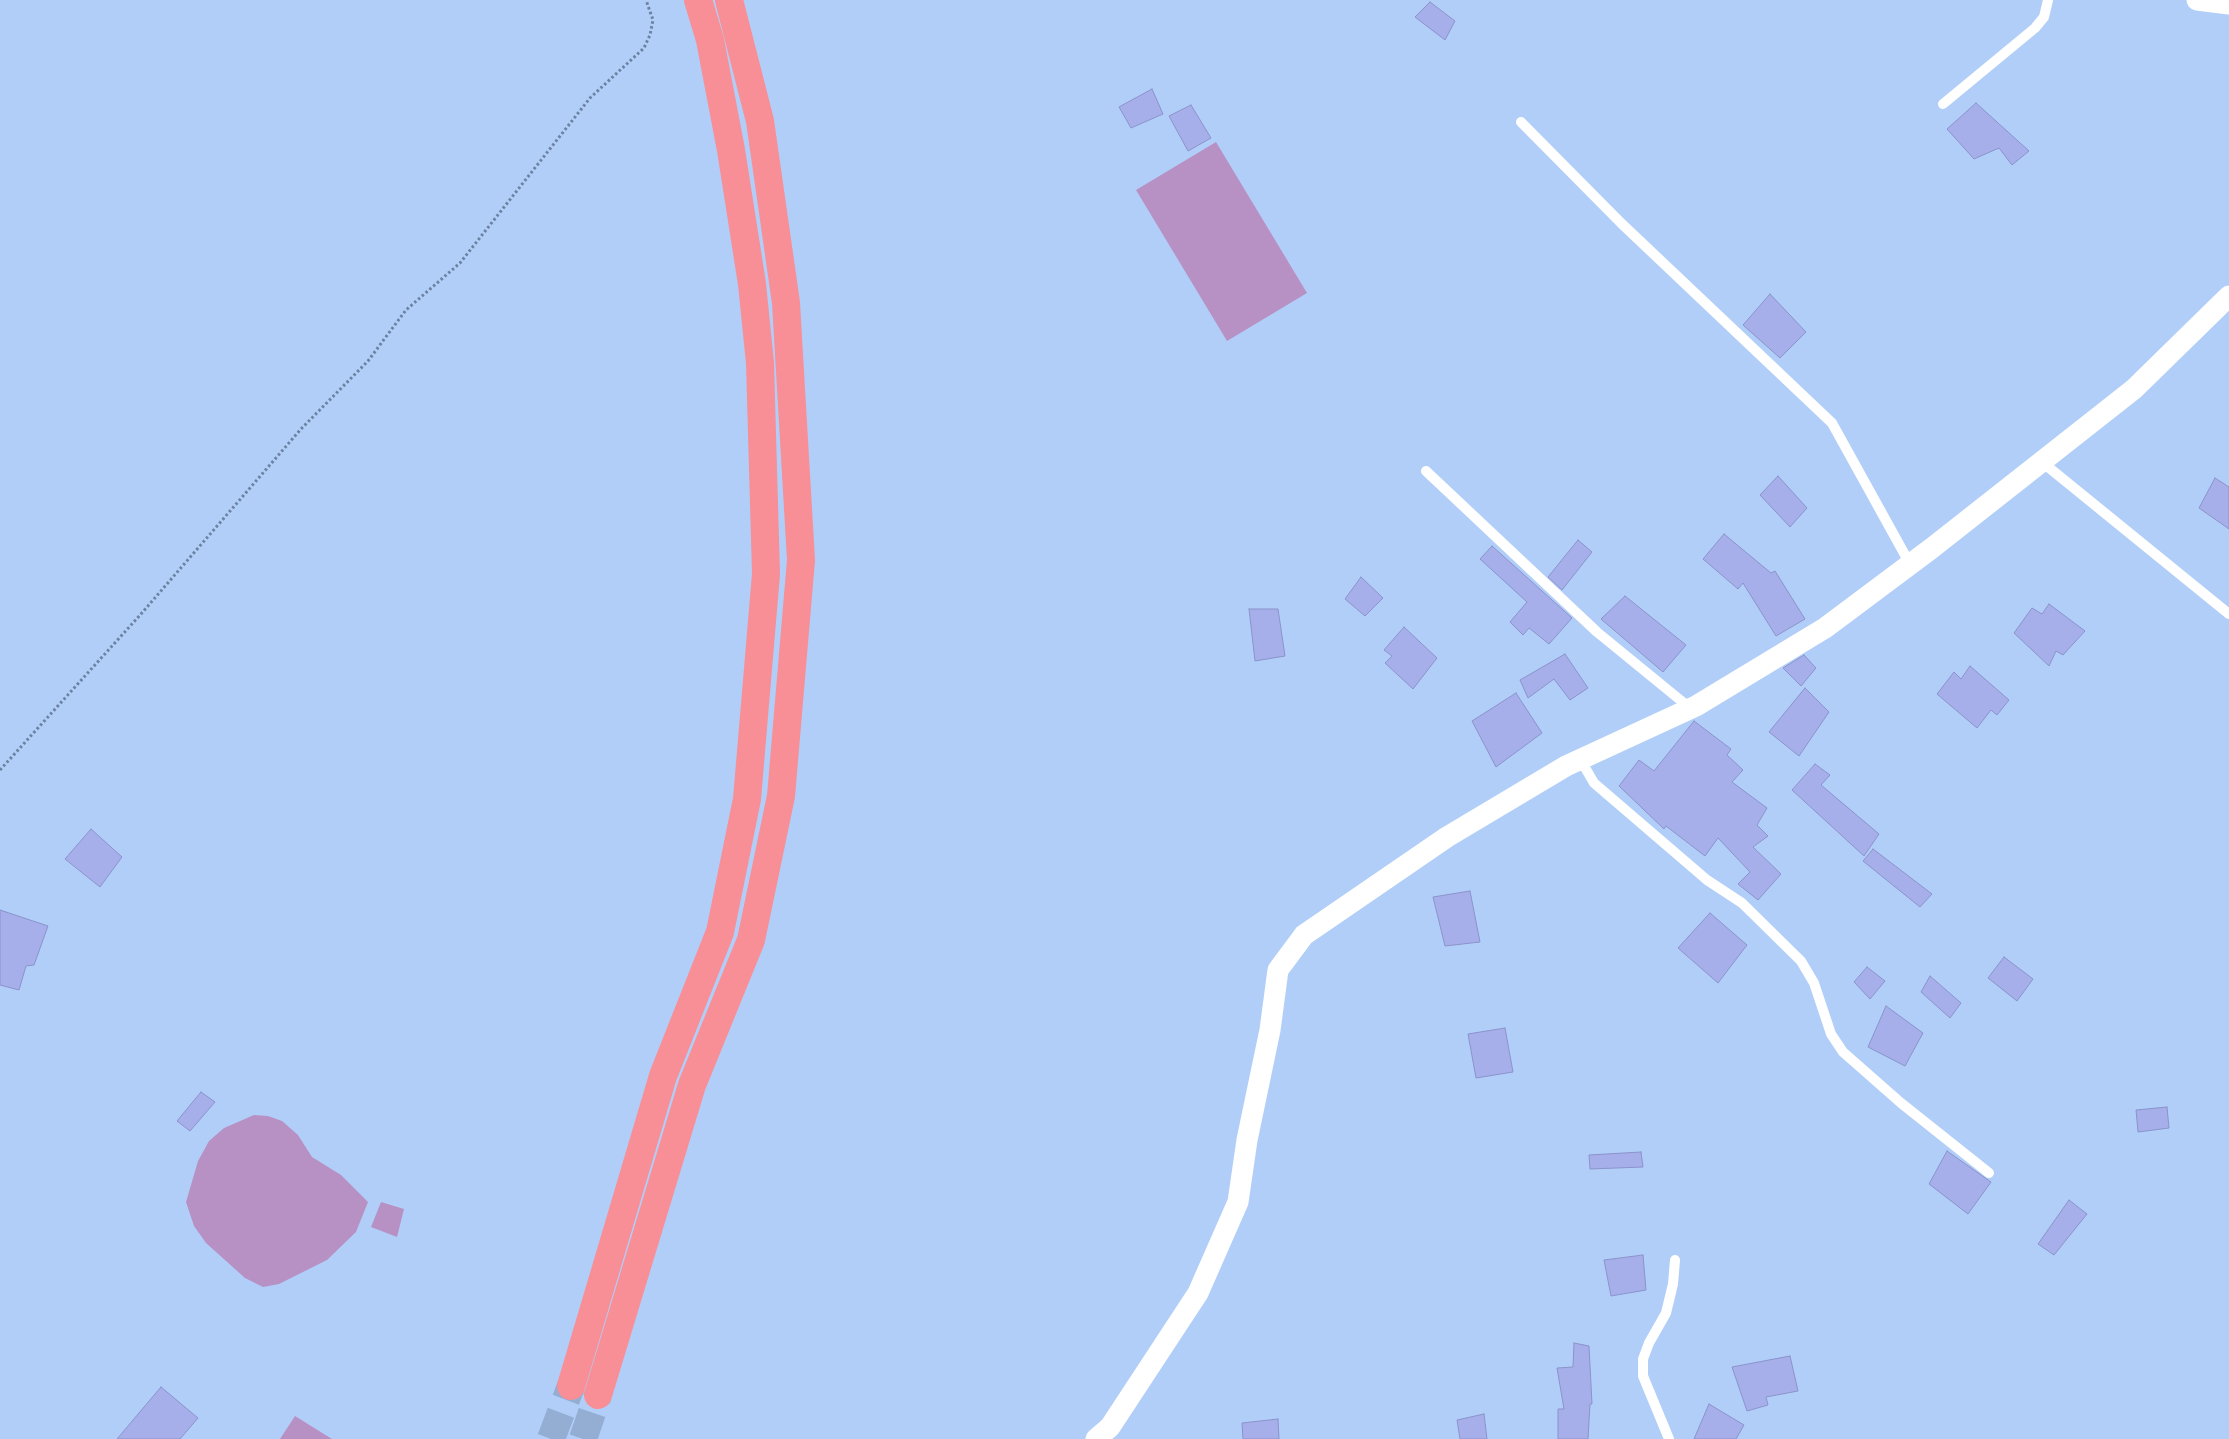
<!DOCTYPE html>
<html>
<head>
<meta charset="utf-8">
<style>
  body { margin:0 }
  canvas { display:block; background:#b1cef8 }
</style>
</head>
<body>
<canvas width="2229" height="1439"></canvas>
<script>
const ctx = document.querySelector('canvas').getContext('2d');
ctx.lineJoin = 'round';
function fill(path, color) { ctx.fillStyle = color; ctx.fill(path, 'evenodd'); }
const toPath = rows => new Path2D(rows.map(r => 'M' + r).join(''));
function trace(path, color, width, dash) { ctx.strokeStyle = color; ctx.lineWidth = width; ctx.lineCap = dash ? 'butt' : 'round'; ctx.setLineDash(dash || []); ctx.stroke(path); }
const green = toPath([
  [1216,142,1307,293,1227,341,1136,190],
  [254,1115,268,1116,282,1121,298,1135,312,1157,341,1175,368,1202,356,1232,327,1260,279,1284,263,1287,245,1278,206,1243,194,1226,186,1202,198,1161,209,1141,224,1128],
  [381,1202,404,1209,397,1237,371,1227],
  [295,1416,332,1439,280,1439]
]);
const building = toPath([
  [1430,2,1455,21,1445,40,1415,17,1430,2],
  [1152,89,1163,114,1131,128,1119,107,1152,89],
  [1976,103,2029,151,2012,165,1999,148,1974,159,1947,129,1976,103],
  [1191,105,1211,138,1188,151,1169,116,1191,105],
  [1770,294,1806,332,1780,358,1743,325,1770,294],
  [1778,476,1807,508,1790,527,1760,495,1778,476],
  [2215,478,2229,487,2229,529,2199,508,2215,478],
  [1724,534,1771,573,1775,571,1805,619,1776,636,1743,583,1738,589,1703,559,1724,534],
  [1578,540,1592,552,1562,590,1548,577,1578,540],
  [1492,546,1572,618,1549,644,1529,628,1523,635,1510,622,1527,602,1480,559,1492,546],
  [1361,577,1383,598,1365,616,1345,599,1361,577],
  [1625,596,1686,645,1663,672,1601,619,1625,596],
  [2049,604,2085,631,2063,655,2056,651,2049,666,2014,633,2032,608,2042,614,2049,604],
  [1249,609,1278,609,1285,656,1255,661,1249,609],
  [1404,627,1437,658,1413,689,1385,663,1392,656,1384,650,1404,627],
  [1565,654,1588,688,1570,700,1554,679,1528,698,1520,680,1565,654],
  [1804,655,1816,668,1801,686,1783,668,1804,655],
  [1970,666,2009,700,1997,715,1991,710,1977,728,1937,694,1954,672,1961,679,1970,666],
  [1805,688,1829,712,1799,756,1769,732,1805,688],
  [1516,693,1542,733,1496,767,1472,721,1516,693],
  [1694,721,1731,749,1727,755,1743,770,1732,782,1767,808,1757,825,1768,836,1753,847,1781,874,1758,900,1738,884,1750,872,1718,838,1705,856,1666,826,1664,829,1619,786,1639,760,1654,771,1694,721],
  [1815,764,1830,775,1821,785,1879,834,1864,856,1792,790,1815,764],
  [91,829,122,857,100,887,65,859,91,829],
  [1873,849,1932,894,1920,907,1863,861,1873,849],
  [1470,891,1480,942,1445,946,1433,897,1470,891],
  [0,910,48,926,34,965,26,966,19,990,0,985,0,910],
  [1710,913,1747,945,1718,983,1678,948,1710,913],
  [2004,957,2033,979,2017,1001,1988,978,2004,957],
  [1867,967,1885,981,1870,999,1854,982,1867,967],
  [1930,976,1961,1003,1950,1018,1921,992,1930,976],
  [1886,1006,1923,1033,1905,1066,1868,1047,1886,1006],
  [1505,1028,1513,1072,1476,1078,1468,1034,1505,1028],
  [201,1092,215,1102,190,1131,177,1121,201,1092],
  [2167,1107,2169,1128,2138,1132,2136,1110,2167,1107],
  [1947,1151,1991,1182,1968,1214,1929,1184,1947,1151],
  [1641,1152,1643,1167,1590,1169,1589,1155,1641,1152],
  [2069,1200,2087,1214,2054,1255,2038,1244,2069,1200],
  [1643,1255,1646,1290,1611,1296,1604,1260,1643,1255],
  [1574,1343,1589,1346,1592,1404,1590,1404,1588,1439,1558,1439,1558,1409,1564,1409,1557,1368,1573,1367,1574,1343],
  [1790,1356,1798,1391,1766,1397,1768,1405,1747,1411,1732,1367,1790,1356],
  [161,1387,198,1418,180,1439,117,1439,161,1387],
  [1709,1404,1744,1425,1736,1439,1694,1439,1709,1404],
  [1484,1414,1487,1439,1460,1439,1457,1420,1484,1414],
  [1278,1419,1279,1439,1243,1439,1242,1423,1278,1419]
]);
const trunkTunnel = toPath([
  [551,1439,571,1386],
  [583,1439,598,1395]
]);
const path = toPath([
  [0,770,141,614,301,429,368,361,406,310,460,263,590,98,644,48,650,35,653,20,646,0]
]);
const service = toPath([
  [1943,104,2035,28,2044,17,2048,0],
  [1521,122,1621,223,1832,423,1910,564],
  [2042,462,2229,614],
  [1426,471,1597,632,1690,708],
  [1580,759,1594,783,1707,880,1742,903,1801,961,1814,983,1831,1034,1843,1052,1901,1103,1989,1173],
  [1669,1439,1643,1376,1643,1359,1649,1343,1666,1313,1673,1284,1675,1260]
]);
const minor = toPath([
  [2197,0,2229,4],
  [1096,1439,1110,1427,1198,1293,1238,1202,1247,1140,1270,1030,1278,970,1304,935,1447,837,1566,766,1696,706,1825,628,1932,548,2134,389,2229,296]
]);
const trunk = toPath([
  [571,1386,663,1076,720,932,747,799,766,574,760,363,752,284,731,150,710,40,698,0],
  [598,1395,692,1085,751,940,781,796,801,560,786,303,760,121,729,0]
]);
fill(green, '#b791c4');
fill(building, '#a6afe9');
trace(building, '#8a93cb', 1);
trace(trunkTunnel, '#93add3', 28, [28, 14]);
trace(path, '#6c82a2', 3, [2.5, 2.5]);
trace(service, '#fff', 10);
trace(minor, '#fff', 21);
trace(trunk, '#f88f97', 28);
</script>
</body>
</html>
